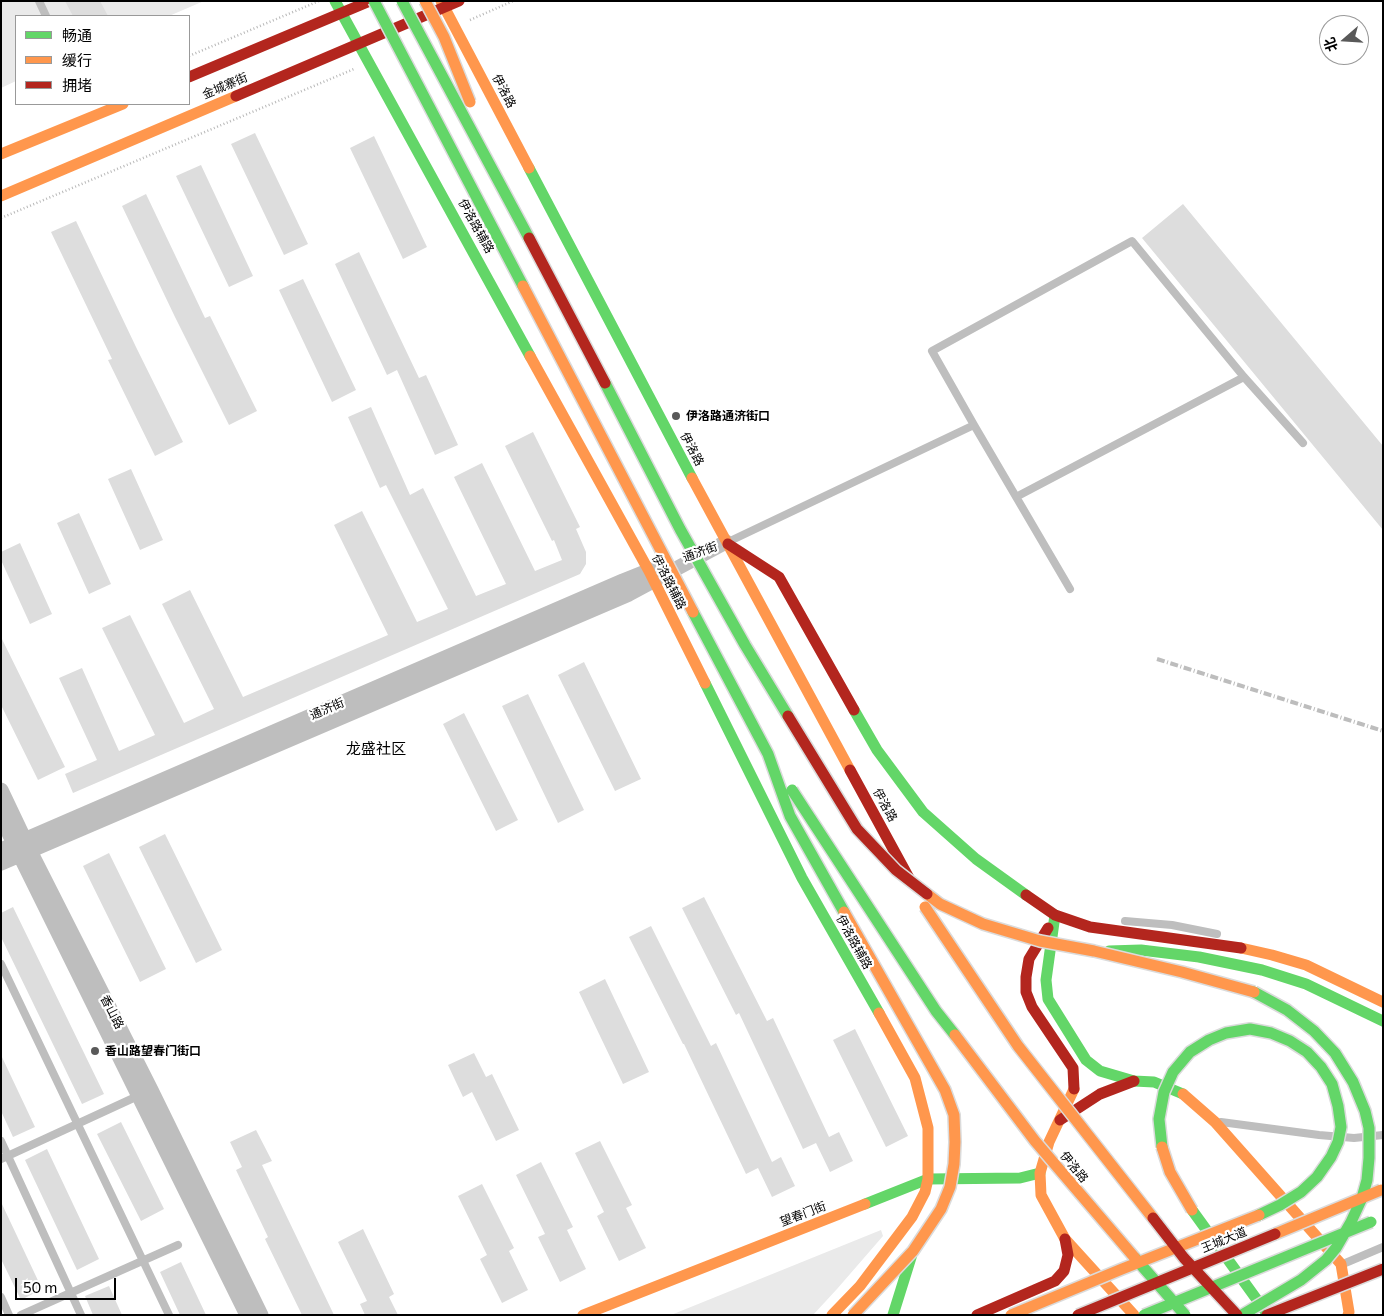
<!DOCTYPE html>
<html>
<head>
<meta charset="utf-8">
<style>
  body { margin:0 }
  #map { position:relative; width:1384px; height:1316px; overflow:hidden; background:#fff; font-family:Commissioner,"Noto Sans SC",sans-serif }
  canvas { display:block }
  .frame { position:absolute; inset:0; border:2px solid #000; pointer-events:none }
  .legend { position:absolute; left:15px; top:15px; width:175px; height:90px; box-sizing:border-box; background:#fff; border:1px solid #999; margin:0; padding:6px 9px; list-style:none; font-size:15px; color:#000 }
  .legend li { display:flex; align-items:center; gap:10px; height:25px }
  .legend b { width:25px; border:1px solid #999 }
  .north { position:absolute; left:1319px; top:15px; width:50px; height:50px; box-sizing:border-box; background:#fff; border:1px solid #999; border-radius:50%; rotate:251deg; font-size:14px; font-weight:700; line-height:20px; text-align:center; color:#000 }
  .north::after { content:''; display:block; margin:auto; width:18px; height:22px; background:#595959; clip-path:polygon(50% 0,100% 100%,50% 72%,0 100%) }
  .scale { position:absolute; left:15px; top:1278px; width:101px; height:22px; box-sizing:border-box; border:2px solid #000; border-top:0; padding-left:6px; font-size:15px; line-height:18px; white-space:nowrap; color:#000; -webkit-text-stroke:4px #fff; paint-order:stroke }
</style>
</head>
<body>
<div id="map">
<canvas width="1384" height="1316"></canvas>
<div class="frame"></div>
<ul class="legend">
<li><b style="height:6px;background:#63d668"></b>畅通</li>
<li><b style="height:6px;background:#ff974d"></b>缓行</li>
<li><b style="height:6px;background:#b3261e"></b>拥堵</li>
</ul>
<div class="north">北</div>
<div class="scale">50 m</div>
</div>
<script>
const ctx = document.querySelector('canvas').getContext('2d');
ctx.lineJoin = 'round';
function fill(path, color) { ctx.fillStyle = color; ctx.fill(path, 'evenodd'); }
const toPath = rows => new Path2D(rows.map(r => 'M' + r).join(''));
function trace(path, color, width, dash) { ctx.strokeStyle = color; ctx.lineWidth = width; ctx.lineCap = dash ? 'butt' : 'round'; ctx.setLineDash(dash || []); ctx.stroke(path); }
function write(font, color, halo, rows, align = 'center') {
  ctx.font = font + ' Commissioner,"Noto Sans SC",sans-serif'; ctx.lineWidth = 4.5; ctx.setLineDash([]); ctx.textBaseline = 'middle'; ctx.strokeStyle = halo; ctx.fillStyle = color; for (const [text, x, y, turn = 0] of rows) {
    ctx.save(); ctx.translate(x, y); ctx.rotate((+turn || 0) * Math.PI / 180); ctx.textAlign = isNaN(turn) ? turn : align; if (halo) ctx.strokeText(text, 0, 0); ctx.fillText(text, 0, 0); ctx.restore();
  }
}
const green = toPath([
  [1,1,204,1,169,16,16,16,16,81,1,88],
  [881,1230,883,1236,837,1289,813,1315,671,1315]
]);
const building = toPath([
  [65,1,100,1,108,16,73,16],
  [255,133,308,244,284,255,231,144],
  [374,136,427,247,403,259,350,148],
  [201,165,253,276,229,287,176,176],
  [146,194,205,318,210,316,257,411,229,425,175,317,122,206],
  [1183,204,1383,446,1383,530,1142,238],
  [76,221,136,347,183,442,155,456,108,360,112,359,51,232],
  [359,252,419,378,426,375,458,445,435,455,397,370,387,375,335,264],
  [303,279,356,390,332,402,279,290],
  [371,407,410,495,423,488,476,596,506,584,454,477,482,463,535,571,562,560,554,540,552,541,505,446,533,432,580,527,576,529,586,552,586,564,580,574,73,793,65,774,97,760,59,678,82,668,119,751,155,735,102,628,130,615,184,723,214,709,162,604,190,590,243,697,388,635,334,525,362,511,417,622,448,609,386,485,380,488,348,417],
  [131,469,163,540,140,550,108,479],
  [79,513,111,584,89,594,57,523],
  [20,543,52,614,30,624,1,560,1,552],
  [1,637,65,767,38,780,1,705],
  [584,662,641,779,615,791,558,675],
  [528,694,584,810,558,823,502,706],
  [464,713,518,820,496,831,443,724],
  [165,834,222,950,196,963,139,847],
  [109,853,166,969,140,982,83,866],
  [704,897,767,1021,773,1018,829,1137,839,1132,853,1161,830,1172,816,1143,803,1149,739,1013,736,1015,682,908],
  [13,907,104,1094,82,1104,1,937,1,913],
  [651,926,711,1046,716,1043,772,1162,781,1157,795,1186,772,1197,758,1168,746,1174,684,1044,683,1044,629,937],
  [605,979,649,1072,623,1084,579,992],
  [855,1029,908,1136,886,1147,833,1040],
  [474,1053,486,1077,492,1074,519,1130,496,1141,472,1092,463,1097,448,1065],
  [1,1055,35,1127,13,1137,1,1111],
  [121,1122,164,1209,141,1221,97,1134],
  [256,1130,272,1161,262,1165,334,1315,302,1315,265,1239,268,1237,236,1170,242,1167,230,1142],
  [600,1141,632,1205,626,1208,646,1248,619,1261,597,1216,604,1212,575,1153],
  [47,1149,99,1259,77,1270,25,1160],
  [541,1162,573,1227,567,1230,586,1269,560,1282,538,1237,545,1234,516,1175],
  [482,1184,514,1248,509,1251,528,1290,502,1303,480,1259,487,1255,458,1196],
  [1,1202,42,1289,21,1300,1,1259],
  [363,1229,394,1294,389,1297,398,1315,365,1315,360,1304,367,1301,338,1242],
  [181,1262,206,1315,180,1315,160,1272],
  [109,1286,122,1315,93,1315,85,1296]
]);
const path = toPath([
  [470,20,513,1],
  [189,56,319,1],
  [1,218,354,69]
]);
const lane = toPath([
  [39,1,46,16],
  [1016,497,1244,377],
  [730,541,974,425],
  [1070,589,974,425,932,351,1132,241,1244,377,1303,443],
  [1125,921,1172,925,1217,934],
  [1,964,169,1315],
  [1221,1122,1319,1135,1354,1138,1383,1135],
  [1,1141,81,1315],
  [1,1159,140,1095],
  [1343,1264,1383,1247],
  [1,1297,9,1315],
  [21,1315,178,1245]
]);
const street = toPath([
  [1,790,30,851,151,1090,261,1315],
  [1,817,247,1315],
  [1,850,623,581,658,567],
  [1,863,629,594,726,542]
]);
const fast = toPath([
  [335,1,530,356],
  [529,168,692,478],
  [705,683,802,878,879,1013],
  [854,710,877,750,923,812,976,859,1026,895],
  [1055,915,1046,980,1048,999,1086,1060,1100,1071,1134,1081,1154,1082,1183,1094],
  [1109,951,1141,950,1199,957,1262,970,1306,984,1383,1021],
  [865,1204,928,1179,1020,1178,1040,1173],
  [1192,1210,1268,1315],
  [893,1315,913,1251]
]);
const slow = toPath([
  [441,1,529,168],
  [1,154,123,104],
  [1,196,236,96],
  [530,356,649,571,705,683],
  [692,478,850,770],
  [1241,948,1272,955,1306,965,1383,1002],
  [1074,1089,1049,1142,1040,1173,1041,1195,1065,1239,1134,1315],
  [1183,1094,1215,1122,1341,1264,1349,1312,1348,1315],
  [583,1315,865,1204],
  [832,1315,860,1286,912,1217,925,1192,928,1179,928,1128,915,1078,879,1013]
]);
const jam = toPath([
  [189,77,370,1],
  [236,96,459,1],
  [728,544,779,577,854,710],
  [850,770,910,880],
  [1026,895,1055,915,1090,927,1241,948],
  [1048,928,1029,959,1026,977,1026,992,1032,1007,1073,1068,1074,1089],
  [1060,1120,1100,1094,1134,1081],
  [977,1315,1055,1281,1064,1271,1068,1255,1065,1239]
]);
const rail = toPath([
  [1157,659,1383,731]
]);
const fastBridge = toPath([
  [374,1,523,286],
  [402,1,529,238],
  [605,383,680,529,745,645,788,716],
  [693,612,768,754,790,816,844,912],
  [792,790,936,1011,955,1035],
  [1162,1147,1159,1119,1164,1092,1173,1072,1190,1052,1209,1040,1226,1033,1250,1029,1271,1033,1290,1041,1307,1052,1321,1067,1332,1084,1338,1106,1341,1127,1338,1142,1331,1157,1317,1177,1301,1192,1280,1205,1259,1215],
  [1135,1258,1185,1315],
  [1144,1315,1371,1222],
  [1242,1315,1301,1280,1326,1260,1336,1248,1351,1222,1362,1198,1367,1180,1369,1158,1369,1128,1365,1111,1353,1082,1335,1053,1314,1031,1287,1010,1254,992]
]);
const slowBridge = toPath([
  [425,1,444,37,470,102],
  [523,286,693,612],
  [927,894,940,904,983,924,1040,941,1094,951,1182,972,1254,992],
  [925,907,1018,1046,1153,1218],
  [844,912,945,1090,954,1115,955,1142,954,1164,950,1187,941,1209,913,1251,853,1315],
  [955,1035,1035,1141,1135,1258],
  [1162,1147,1170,1172,1192,1210],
  [1275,1234,1381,1190],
  [1011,1315,1122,1269,1259,1215]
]);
const jamBridge = toPath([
  [529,238,605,383],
  [788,716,857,829,896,870,927,894],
  [1153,1218,1184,1258,1237,1315],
  [1078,1315,1275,1234],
  [1267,1315,1383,1269]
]);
const markers = [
  [676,416,5,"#595959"],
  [95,1051,5,"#595959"]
];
const streetNames = [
  ["金城寨街",225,86,-23],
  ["伊洛路",504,91,62],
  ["伊洛路辅路",476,226,61],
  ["伊洛路",692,449,62],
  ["通济街",700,552,-20],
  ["伊洛路辅路",669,582,63],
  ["通济街",327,709,-23],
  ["伊洛路",885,805,61],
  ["伊洛路辅路",854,942,61],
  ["香山路",112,1012,63],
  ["伊洛路",1074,1167,50],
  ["望春门街",803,1214,-21],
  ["王城大道",1224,1240,-22]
];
const poiNames = [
  ["伊洛路通济街口",686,416],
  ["香山路望春门街口",105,1051]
];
const quarterNames = [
  ["龙盛社区",376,749]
];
fill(green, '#eaeaea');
fill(building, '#ddd');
trace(path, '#b8b8b8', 2.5, [1, 2.5]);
trace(lane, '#bebebe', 8);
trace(street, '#bebebe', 15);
trace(fast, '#63d668', 11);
trace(slow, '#ff974d', 11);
trace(jam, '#b3261e', 11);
trace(rail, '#bdbdbd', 4, [8, 2.5, 1, 2.5]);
trace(fastBridge, '#dbdbdb', 14, []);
trace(slowBridge, '#dbdbdb', 14, []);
trace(jamBridge, '#dbdbdb', 14, []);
trace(fastBridge, '#63d668', 11);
trace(slowBridge, '#ff974d', 11);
trace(jamBridge, '#b3261e', 11);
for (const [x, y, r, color] of markers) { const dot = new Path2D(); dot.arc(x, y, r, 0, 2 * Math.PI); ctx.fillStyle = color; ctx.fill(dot); trace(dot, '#fff', 2); }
write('12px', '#000', '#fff', streetNames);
write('bold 12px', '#000', '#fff', poiNames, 'left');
write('15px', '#000', '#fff', quarterNames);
</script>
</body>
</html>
